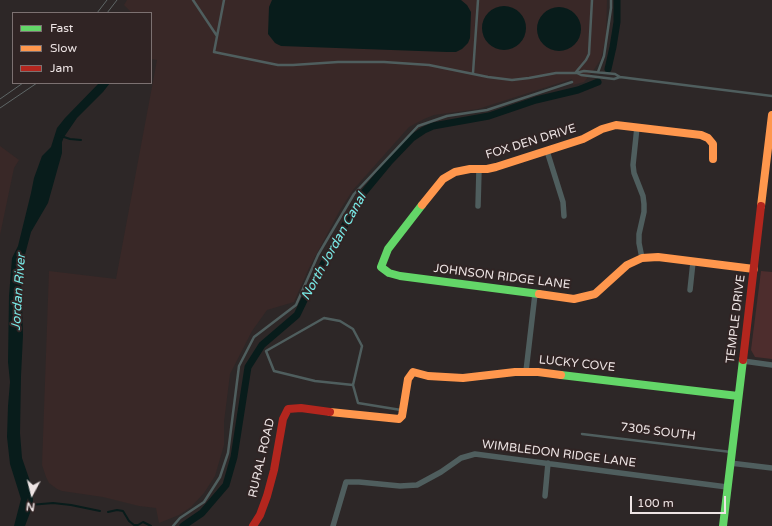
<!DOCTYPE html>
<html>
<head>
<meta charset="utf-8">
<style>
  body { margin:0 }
  #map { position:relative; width:772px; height:526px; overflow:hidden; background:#2d2727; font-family:"Varela Round",sans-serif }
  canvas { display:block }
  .legend { position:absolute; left:12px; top:12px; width:140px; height:72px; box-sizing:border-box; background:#302424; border:1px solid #7c7171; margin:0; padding:5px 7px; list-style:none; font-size:12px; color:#ede4e4 }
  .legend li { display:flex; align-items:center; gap:8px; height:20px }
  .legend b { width:20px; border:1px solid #7c7171 }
  .north { position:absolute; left:12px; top:474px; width:40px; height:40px; -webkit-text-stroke:3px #302424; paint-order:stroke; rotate:187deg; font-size:11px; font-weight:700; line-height:16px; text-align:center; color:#ede4e4 }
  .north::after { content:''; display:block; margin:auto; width:14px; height:18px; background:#ede4e4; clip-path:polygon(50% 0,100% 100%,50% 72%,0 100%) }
  .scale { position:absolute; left:630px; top:496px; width:96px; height:18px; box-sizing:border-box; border:2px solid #ede4e4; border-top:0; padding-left:5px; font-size:12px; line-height:14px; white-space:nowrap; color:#ede4e4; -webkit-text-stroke:3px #302424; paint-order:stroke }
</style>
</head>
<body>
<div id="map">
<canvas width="772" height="526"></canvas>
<ul class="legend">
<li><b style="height:5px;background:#63d668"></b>Fast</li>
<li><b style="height:5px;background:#ff974d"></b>Slow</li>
<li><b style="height:5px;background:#b3261e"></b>Jam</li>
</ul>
<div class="north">N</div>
<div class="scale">100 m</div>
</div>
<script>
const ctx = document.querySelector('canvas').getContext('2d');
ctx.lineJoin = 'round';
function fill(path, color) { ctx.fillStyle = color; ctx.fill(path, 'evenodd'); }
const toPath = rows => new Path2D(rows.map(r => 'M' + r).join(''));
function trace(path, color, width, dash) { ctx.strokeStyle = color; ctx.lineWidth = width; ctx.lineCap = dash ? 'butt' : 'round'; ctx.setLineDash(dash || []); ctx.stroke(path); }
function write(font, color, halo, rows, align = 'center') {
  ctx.font = font + ' "Varela Round",sans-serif'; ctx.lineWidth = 4; ctx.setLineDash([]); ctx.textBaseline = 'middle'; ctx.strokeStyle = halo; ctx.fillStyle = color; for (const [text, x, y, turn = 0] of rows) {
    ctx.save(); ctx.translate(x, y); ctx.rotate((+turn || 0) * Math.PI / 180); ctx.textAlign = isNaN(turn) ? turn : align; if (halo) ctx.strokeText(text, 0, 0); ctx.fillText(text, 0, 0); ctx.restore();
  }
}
const built = toPath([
  [127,0,607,0,606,37,601,59,593,71,584,82,573,85,572,79,478,109,434,115,424,119,409,127,353,190,340,210,309,268,294,302,267,310,252,331,230,374,224,422,224,445,215,476,204,493,191,507,179,515,159,523,156,508,139,506,103,497,62,491,57,489,49,483,46,477,42,465,49,271,116,279,157,60,151,59,151,13,132,13,124,5],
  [0,146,19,160,14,168,0,235]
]);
const green = toPath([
  [761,271,772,272,772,359,755,357,751,350]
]);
const water = toPath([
  [272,0,461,0,467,5,471,12,470,38,468,43,462,49,456,52,447,52,281,46,275,43,268,34,269,7],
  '482 28a22 22 0 1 1 44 0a22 22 0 1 1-44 0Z',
  '537 29a22 22 0 1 1 44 0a22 22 0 1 1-44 0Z',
  [99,83,110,83,103,92,77,118,64,137,62,142,62,153,48,203,31,232,22,266,21,278,23,335,21,376,20,433,22,458,32,487,33,496,33,505,25,526,14,526,21,499,10,464,7,437,8,406,10,382,8,362,9,296,12,258,18,246,31,193,34,178,42,156,51,147,57,128,65,118]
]);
const stream = toPath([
  [61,136,70,139,81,140],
  [30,505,53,503,71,505,100,511],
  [108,512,117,510,123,511,129,521,134,525,138,525,143,522,151,526]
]);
const canal = toPath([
  [608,69,613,47,617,22,617,0],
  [183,526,202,513,226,485,234,457,248,367,262,345,297,315,310,288,361,196,390,161,412,138,424,130,433,126,489,116,536,100,578,90,598,82]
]);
const lane = toPath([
  [193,0,217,36],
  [224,0,214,52,278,65,293,65,338,62,384,62,429,65,488,77,512,80,529,78,556,73,576,73,584,71,615,74,620,77],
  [576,72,586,60,589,54,592,0],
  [598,72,604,56,611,8,611,0],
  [473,73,478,0],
  [577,73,581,75,614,79,620,77,772,96],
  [353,385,315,381,274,371,266,351,324,318,340,321,353,329,362,346,353,385,358,403,401,410],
  [582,434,731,452],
  [173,526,180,518,204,502,220,477,228,453,239,366,254,337,296,305,318,255,354,194,418,126,447,116,487,110,572,82]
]);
const street = toPath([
  [637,127,633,165,634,173,643,196,644,204,644,212,639,234,639,243,642,258],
  [547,151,563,202,564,216],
  [478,206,479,170],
  [690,290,693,262],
  [743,361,772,365],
  [526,371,535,294],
  [730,463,772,468],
  [545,496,548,463],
  [333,526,346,482,359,482,400,486,417,485,441,472,461,458,475,454,727,487]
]);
const fast = toPath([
  [422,205,388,249,381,267,389,273,400,276,539,294],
  [561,375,738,396],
  [723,526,743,360]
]);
const slow = toPath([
  [422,205,443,179,455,172,470,169,487,169,496,167,583,139,602,129,616,125,701,135,708,138,713,144,713,159],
  [761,206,772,115],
  [539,294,574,299,595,294,627,265,642,258,658,257,754,269],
  [330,412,399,419,402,416,408,379,413,372,428,376,463,378,515,372,538,372,561,375]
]);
const jam = toPath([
  [743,360,761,206],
  [253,526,260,515,267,496,274,470,283,419,288,409,301,408,330,412]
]);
const tram = toPath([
  [97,13,107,0],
  [107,13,117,0],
  [0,99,23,83],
  [0,108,37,83]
]);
const streetNames = [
  ["FOX DEN DRIVE",531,142,-17],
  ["JOHNSON RIDGE LANE",502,277,7],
  ["TEMPLE DRIVE",736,319,-83],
  ["LUCKY COVE",577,364,6],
  ["7305 SOUTH",658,432,7],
  ["WIMBLEDON RIDGE LANE",559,454,7],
  ["RURAL ROAD",262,458,-77]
];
const waterNames = [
  ["North Jordan Canal",334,247,-61],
  ["Jordan River",19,292,-86]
];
fill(built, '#392827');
fill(green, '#4d2d2d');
fill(water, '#081c1b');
trace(stream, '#081c1b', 2);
trace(canal, '#081c1b', 7);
trace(lane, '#4f5e5e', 2.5);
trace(street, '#4f5e5e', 5.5);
trace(fast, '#63d668', 8);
trace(slow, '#ff974d', 8);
trace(jam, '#b3261e', 8);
trace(tram, '#5f6767', 1);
write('12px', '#ede4e4', '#302424', streetNames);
write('italic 13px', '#79eae7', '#302424', waterNames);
</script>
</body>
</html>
